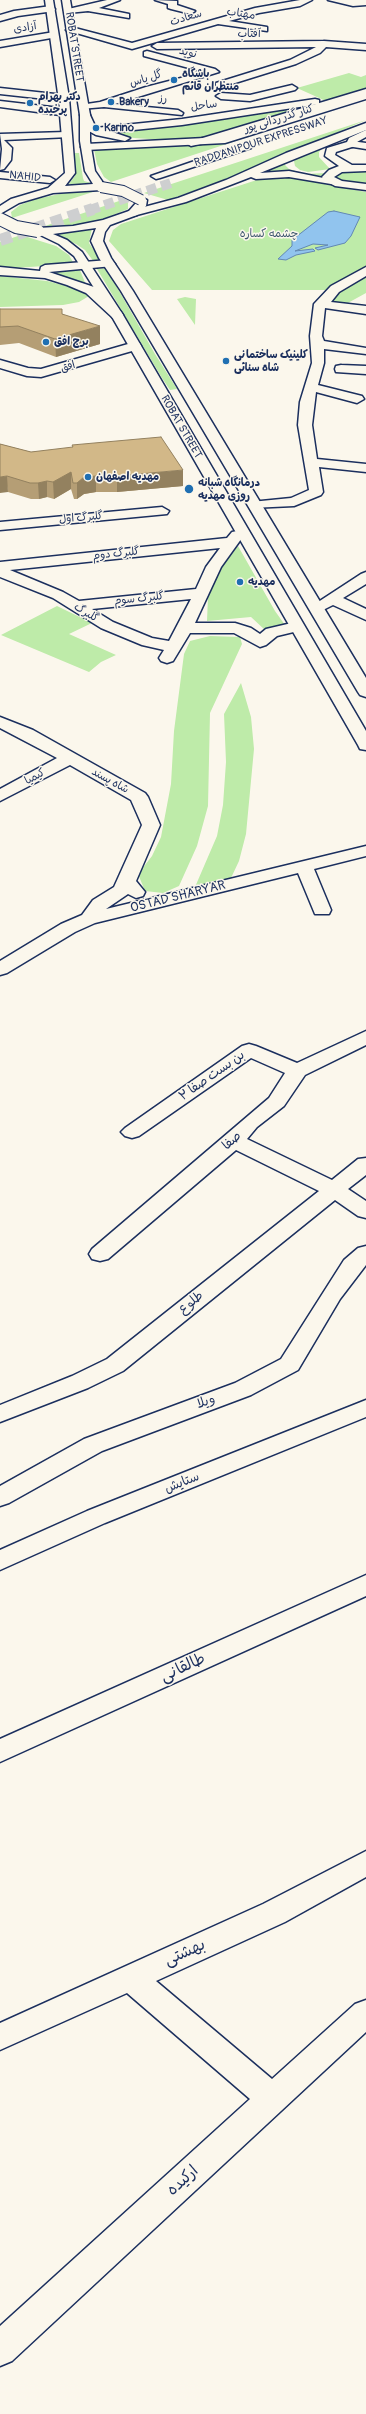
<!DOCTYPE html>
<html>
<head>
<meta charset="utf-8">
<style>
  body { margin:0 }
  canvas { display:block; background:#fbf7ec }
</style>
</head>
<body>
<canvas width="366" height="2414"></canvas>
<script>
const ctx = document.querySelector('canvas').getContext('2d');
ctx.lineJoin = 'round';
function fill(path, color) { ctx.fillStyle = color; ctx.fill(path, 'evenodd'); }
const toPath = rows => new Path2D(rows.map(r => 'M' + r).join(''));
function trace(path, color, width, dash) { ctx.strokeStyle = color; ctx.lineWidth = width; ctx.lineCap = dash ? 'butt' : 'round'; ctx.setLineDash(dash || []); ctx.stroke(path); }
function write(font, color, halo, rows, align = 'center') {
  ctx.font = font + ' Pangolin,"Playpen Sans Arabic",sans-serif'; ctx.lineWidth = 3; ctx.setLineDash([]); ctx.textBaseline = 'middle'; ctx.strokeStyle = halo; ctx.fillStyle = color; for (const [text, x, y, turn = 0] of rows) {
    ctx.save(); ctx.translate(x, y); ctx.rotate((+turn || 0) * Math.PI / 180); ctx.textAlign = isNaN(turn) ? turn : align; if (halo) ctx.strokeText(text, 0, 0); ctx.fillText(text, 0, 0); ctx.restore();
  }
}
const green = toPath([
  [349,73,361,77,366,75,366,90,328,102,297,88],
  [325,103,224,133,197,139,163,140,134,138,111,134],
  [366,120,238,175,168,200,144,193],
  [257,134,111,182,104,177,97,164,94,149,198,145],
  [324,146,319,152,319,157,330,169,308,172,300,170,295,166,294,161,299,156],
  [73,153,79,153,83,178,84,181,91,183,68,185,75,176],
  [286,160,285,165,289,169,305,174,326,173,328,181,264,173],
  [347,171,366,171,366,185,352,185,336,179,337,175],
  [263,178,293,178,366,192,366,266,325,290,152,290,109,241,113,230,121,224],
  [74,191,96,191,12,218,11,212,20,205,36,199],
  [125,199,128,203,128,209,98,221,60,228,39,228],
  [92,228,89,243,101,261,94,262,85,250,76,244,47,233,68,233],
  [21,235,56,246,69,255,74,264,0,269,0,242],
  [106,268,155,354,177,389,170,390,162,378,97,269],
  [80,270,86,285,31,273],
  [0,276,47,281,78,289,89,296,79,302,63,305,0,307],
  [366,277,366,293,346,304,331,302,334,296],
  [185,297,196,299,195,325,177,299],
  [238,546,275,611,285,625,265,630,251,617,207,621,208,597,221,568],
  [57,606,92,623,69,634,116,655,101,662,89,672,1,635],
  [210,636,240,637,242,644,210,713,208,806,197,846,179,886,163,893,145,891,138,874,152,856,161,837,171,784,174,731,184,654,190,641],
  [241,683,251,717,254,749,246,834,239,861,231,878,195,887,217,836,223,805,226,762,224,714]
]);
const water = toPath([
  [334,211,360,217,351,236,345,243,318,250,315,248,328,245,313,244,295,251,313,249,315,251,296,255,286,260,278,259,292,246,292,240,328,212,334,211]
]);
const highwayTunnelFar1 = toPath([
  [90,210,174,182]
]);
const highwayTunnel = toPath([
  [0,240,93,209]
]);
const minor = toPath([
  [107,0,120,0,99,8,129,14,129,18,88,11,68,13,64,10,107,0],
  [155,0,177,1,177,5,195,11,191,14,171,9,168,8,168,4,155,0],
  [300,0,312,0,300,6,259,13,229,21,267,27,267,31,218,24,132,49,66,30,71,27,132,43,255,8,300,0],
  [328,0,366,0,366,5,353,6,328,0],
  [51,6,55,9,54,11,18,16,0,21,0,15,14,11,51,6],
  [54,32,57,33,57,37,0,47,0,41,54,32],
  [324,41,366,44,366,50,326,47,320,53,296,64,219,88,216,87,216,83,290,60,316,47,157,49,152,46,157,43,324,41],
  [147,51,215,69,219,72,115,104,178,110,183,113,182,115,104,107,80,109,80,105,100,102,146,87,204,72,144,56,144,52,147,51],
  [292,85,297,88,295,90,250,101,221,99,216,96,221,93,250,95,292,85],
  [0,88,64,95,69,98,64,101,0,94,0,88],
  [315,99,319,100,319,104,182,125,95,134,90,131,95,128,182,119,315,99],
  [66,132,71,135,70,137,4,140,12,148,11,160,4,169,0,170,2,149,0,134,66,132],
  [351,141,366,143,366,149,347,146,346,144,351,141],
  [0,172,50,177,55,180,50,183,0,178,0,172],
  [366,267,366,276,339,292,331,302,366,306,366,314,325,308,322,336,324,341,366,348,366,354,324,349,324,363,318,385,362,396,364,399,357,403,316,392,312,425,317,459,366,464,366,472,319,467,323,492,321,495,294,506,251,508,249,505,251,502,291,498,309,490,298,425,300,402,312,363,310,336,314,304,331,286,366,267],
  [135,342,139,343,141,346,139,349,41,377,27,376,0,368,0,360,28,368,41,369,135,342],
  [341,365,366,366,366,374,336,372,335,369,336,366,341,365],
  [162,507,169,511,167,514,0,530,0,522,162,507],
  [237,531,244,535,221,567,195,623,235,623,251,628,260,634,266,629,296,622,302,624,304,627,302,630,277,636,266,645,260,647,234,633,190,633,173,661,167,663,161,661,159,658,164,650,142,645,101,628,53,598,0,577,0,562,227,538,232,532,237,531],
  [220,548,206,567,196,589,79,601,63,592,10,570,220,548],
  [191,599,169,641,152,638,113,622,92,609,191,599],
  [366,572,366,584,343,598,366,609,366,620,333,605,317,613,309,608,361,574,366,572],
  [0,717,33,730,145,793,148,797,160,825,136,881,145,892,143,896,136,898,128,894,106,909,366,846,366,856,314,869,331,910,329,914,315,914,298,873,95,923,75,932,7,973,0,975,0,961,61,924,82,915,93,900,114,887,142,825,131,800,70,765,0,801,0,789,57,758,0,728,0,717],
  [366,1031,366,1045,305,1075,284,1106,257,1127,247,1139,332,1180,358,1159,366,1158,366,1175,348,1189,366,1201,366,1218,358,1216,335,1200,123,1371,88,1388,0,1422,0,1405,72,1376,107,1359,319,1191,236,1150,108,1259,100,1261,92,1259,89,1254,92,1249,269,1098,285,1073,251,1058,139,1136,132,1138,125,1136,121,1132,125,1128,242,1046,249,1044,256,1046,297,1063,366,1031],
  [366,1246,366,1265,340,1299,298,1370,251,1395,102,1451,9,1503,0,1506,0,1486,84,1439,235,1383,281,1359,344,1260,358,1248,366,1246],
  [366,1400,366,1417,105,1523,0,1570,0,1550,87,1511,366,1400],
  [366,1575,366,1596,0,1762,0,1739,366,1575],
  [366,1851,366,1877,285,1922,156,1981,272,2079,355,2004,366,2000,366,2032,12,2361,0,2366,0,2326,250,2099,127,1993,0,2050,0,2023,263,1904,366,1851]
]);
const major = toPath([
  [45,0,53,0,69,98,75,173,65,186,93,184,85,171,80,141,80,115,62,0,70,0,90,115,90,141,95,171,106,187,101,190,53,193,19,203,0,214,0,206,11,199,48,188,65,173,60,115,0,107,0,101,60,108,45,0],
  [366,89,366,95,232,137,191,146,186,143,366,89],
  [366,130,366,137,357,142,355,146,336,152,335,155,352,165,366,165,366,171,342,172,334,177,342,181,366,184,366,190,335,186,323,179,322,177,329,170,339,166,325,156,327,148,347,142,349,138,366,130],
  [141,197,147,200,146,206,137,215,110,225,105,232,103,241,111,258,133,291,366,678,366,697,360,695,358,692,121,291,99,258,91,241,96,228,53,234,67,240,82,252,123,315,366,731,366,750,360,749,358,745,111,315,74,256,59,244,32,231,38,228,73,226,103,220,129,211,136,203,137,198,141,197]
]);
const highway = toPath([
  [366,93,366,99,225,143,86,150,81,147,86,144,225,137,366,93],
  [85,112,89,113,95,126,130,138,125,141,96,135,87,130,80,115,85,112],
  [366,123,366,130,260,173,289,171,343,182,343,186,289,177,256,179,251,177,186,202,133,216,127,213,129,211,178,198,226,180,286,153,366,123],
  [247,143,252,146,251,148,160,178,156,179,151,176,247,143],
  [109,260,115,264,113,266,49,272,94,287,121,312,123,315,121,318,117,319,113,318,86,293,67,285,45,278,0,275,0,267,40,271,41,267,45,265,109,260]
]);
const majorBridgeFar1 = toPath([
  [101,187,123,191,141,200]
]);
const majorBridge = toPath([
  [0,219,16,227,38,231]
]);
const wall = toPath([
  [0,309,62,314,100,344,56,357,19,343,0,345],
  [0,444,31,452,73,448,72,445,183,486,117,492,96,492,84,494,77,499,74,499,71,489,54,499,47,497,39,499,31,499,8,492]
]);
const shadedWall = toPath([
  [100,326,100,344,56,357,55,339],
  [183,470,183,486,117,492,117,476],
  [71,472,71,489,54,499,53,482],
  [7,476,8,492,0,493,0,477],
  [96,476,96,492,84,494,77,499,77,483,84,477],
  [47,481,47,497,39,499,38,483]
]);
const building = toPath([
  [0,309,62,309,62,314,100,326,55,339,18,326,0,327,0,309],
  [161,437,183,470,117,476,96,476,84,477,77,483,73,483,71,472,53,482,47,481,38,483,30,483,7,476,0,477,0,444,31,452,73,447,72,445,161,437]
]);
const markers = [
  [174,80,4,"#1f6fb2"],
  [111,102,4,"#1f6fb2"],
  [30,103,4,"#1f6fb2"],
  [96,128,4,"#1f6fb2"],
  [46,342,4,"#1f6fb2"],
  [226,361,4,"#1f6fb2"],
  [88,477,4,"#1f6fb2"],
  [189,489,5,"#1f6fb2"],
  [240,582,4,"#1f6fb2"]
];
const farStreetnames = [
  ["مهتاب",241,14,9],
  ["سعادت",186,18,-17],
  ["آزادی",25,28,-9],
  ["آفتاب",249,34],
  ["ROBAT STREET",74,47,81],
  ["نوید",188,53,14],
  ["گل یاس",146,79,-17],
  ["رز",163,99,6],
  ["ساحل",204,106,-9],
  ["کنار گذر ردانی پور",279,119,-17],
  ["RADDANIPOUR EXPRESSWAY",261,142,-18],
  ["NAHID",25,177,6],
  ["افق",68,367,-17],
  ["ROBAT STREET",181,427,60],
  ["گلبرگ اول",81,518,-5],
  ["گلبرگ دوم",116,554,-6],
  ["گلبرگ سوم",139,599,-6],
  ["گلبرگ",86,613,31],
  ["کیمیا",35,777,-29],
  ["شاه پسند",110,781,29]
];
const farPoinames = [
  ["باشگاه",182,74],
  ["منتظران قائم",182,87],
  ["دکتر بهرام",38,97],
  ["پرخیده",38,110],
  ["Bakery",119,102],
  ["Karino",104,128],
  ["برج افق",54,342],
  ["کلینیک ساختمانی",234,355],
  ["شاه سنائی",234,368],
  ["مهدیه اصفهان",96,477],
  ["درمانگاه شبانه",198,483],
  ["روزی مهدیه",198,496],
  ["مهدیه",248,582]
];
const farParknames = [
  ["چشمه کساره",269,234]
];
const streetNames = [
  ["OSTAD SHARYAR",178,897,-14],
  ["بن بست صفا ۲",212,1076,-35],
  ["صفا",232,1141,-42],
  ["طلوع",191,1303,-39],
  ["ویلا",206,1402,-20],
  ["ستایش",182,1483,-22]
];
const nearStreetnames = [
  ["طالقانی",183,1668,-25],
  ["بهشتی",185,1953,-24],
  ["ارکیده",183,2181,-42]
];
fill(green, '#beeba9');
fill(water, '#91c4ee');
trace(water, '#6288b4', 1);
trace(highwayTunnelFar1, '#cecfd0', 10, [10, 5]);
trace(highwayTunnel, '#cecfd0', 12, [12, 6]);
trace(minor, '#1b2f5e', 3);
trace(major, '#1b2f5e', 3);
trace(highway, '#1b2f5e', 3);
fill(minor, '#fbf7ec');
fill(major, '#fbf7ec');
fill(highway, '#fbf7ec');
trace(majorBridgeFar1, '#1b2f5e', 12, []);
trace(majorBridge, '#1b2f5e', 14, []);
trace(majorBridgeFar1, '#fbf7ec', 10);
trace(majorBridge, '#fbf7ec', 12);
fill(wall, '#b59e75');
fill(shadedWall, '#93815f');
fill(building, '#d2b888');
trace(building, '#93815f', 1);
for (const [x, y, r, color] of markers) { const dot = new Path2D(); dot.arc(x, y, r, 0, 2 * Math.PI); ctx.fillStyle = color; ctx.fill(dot); trace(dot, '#fbf7ec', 1.5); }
write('11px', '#1b2f5e', '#fbf7ec', farStreetnames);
write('bold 11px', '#1b2f5e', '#fbf7ec', farPoinames, 'left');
write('11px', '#3c556d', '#fbf7ec', farParknames);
write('13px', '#1b2f5e', '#fbf7ec', streetNames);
write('16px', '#1b2f5e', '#fbf7ec', nearStreetnames);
</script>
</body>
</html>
